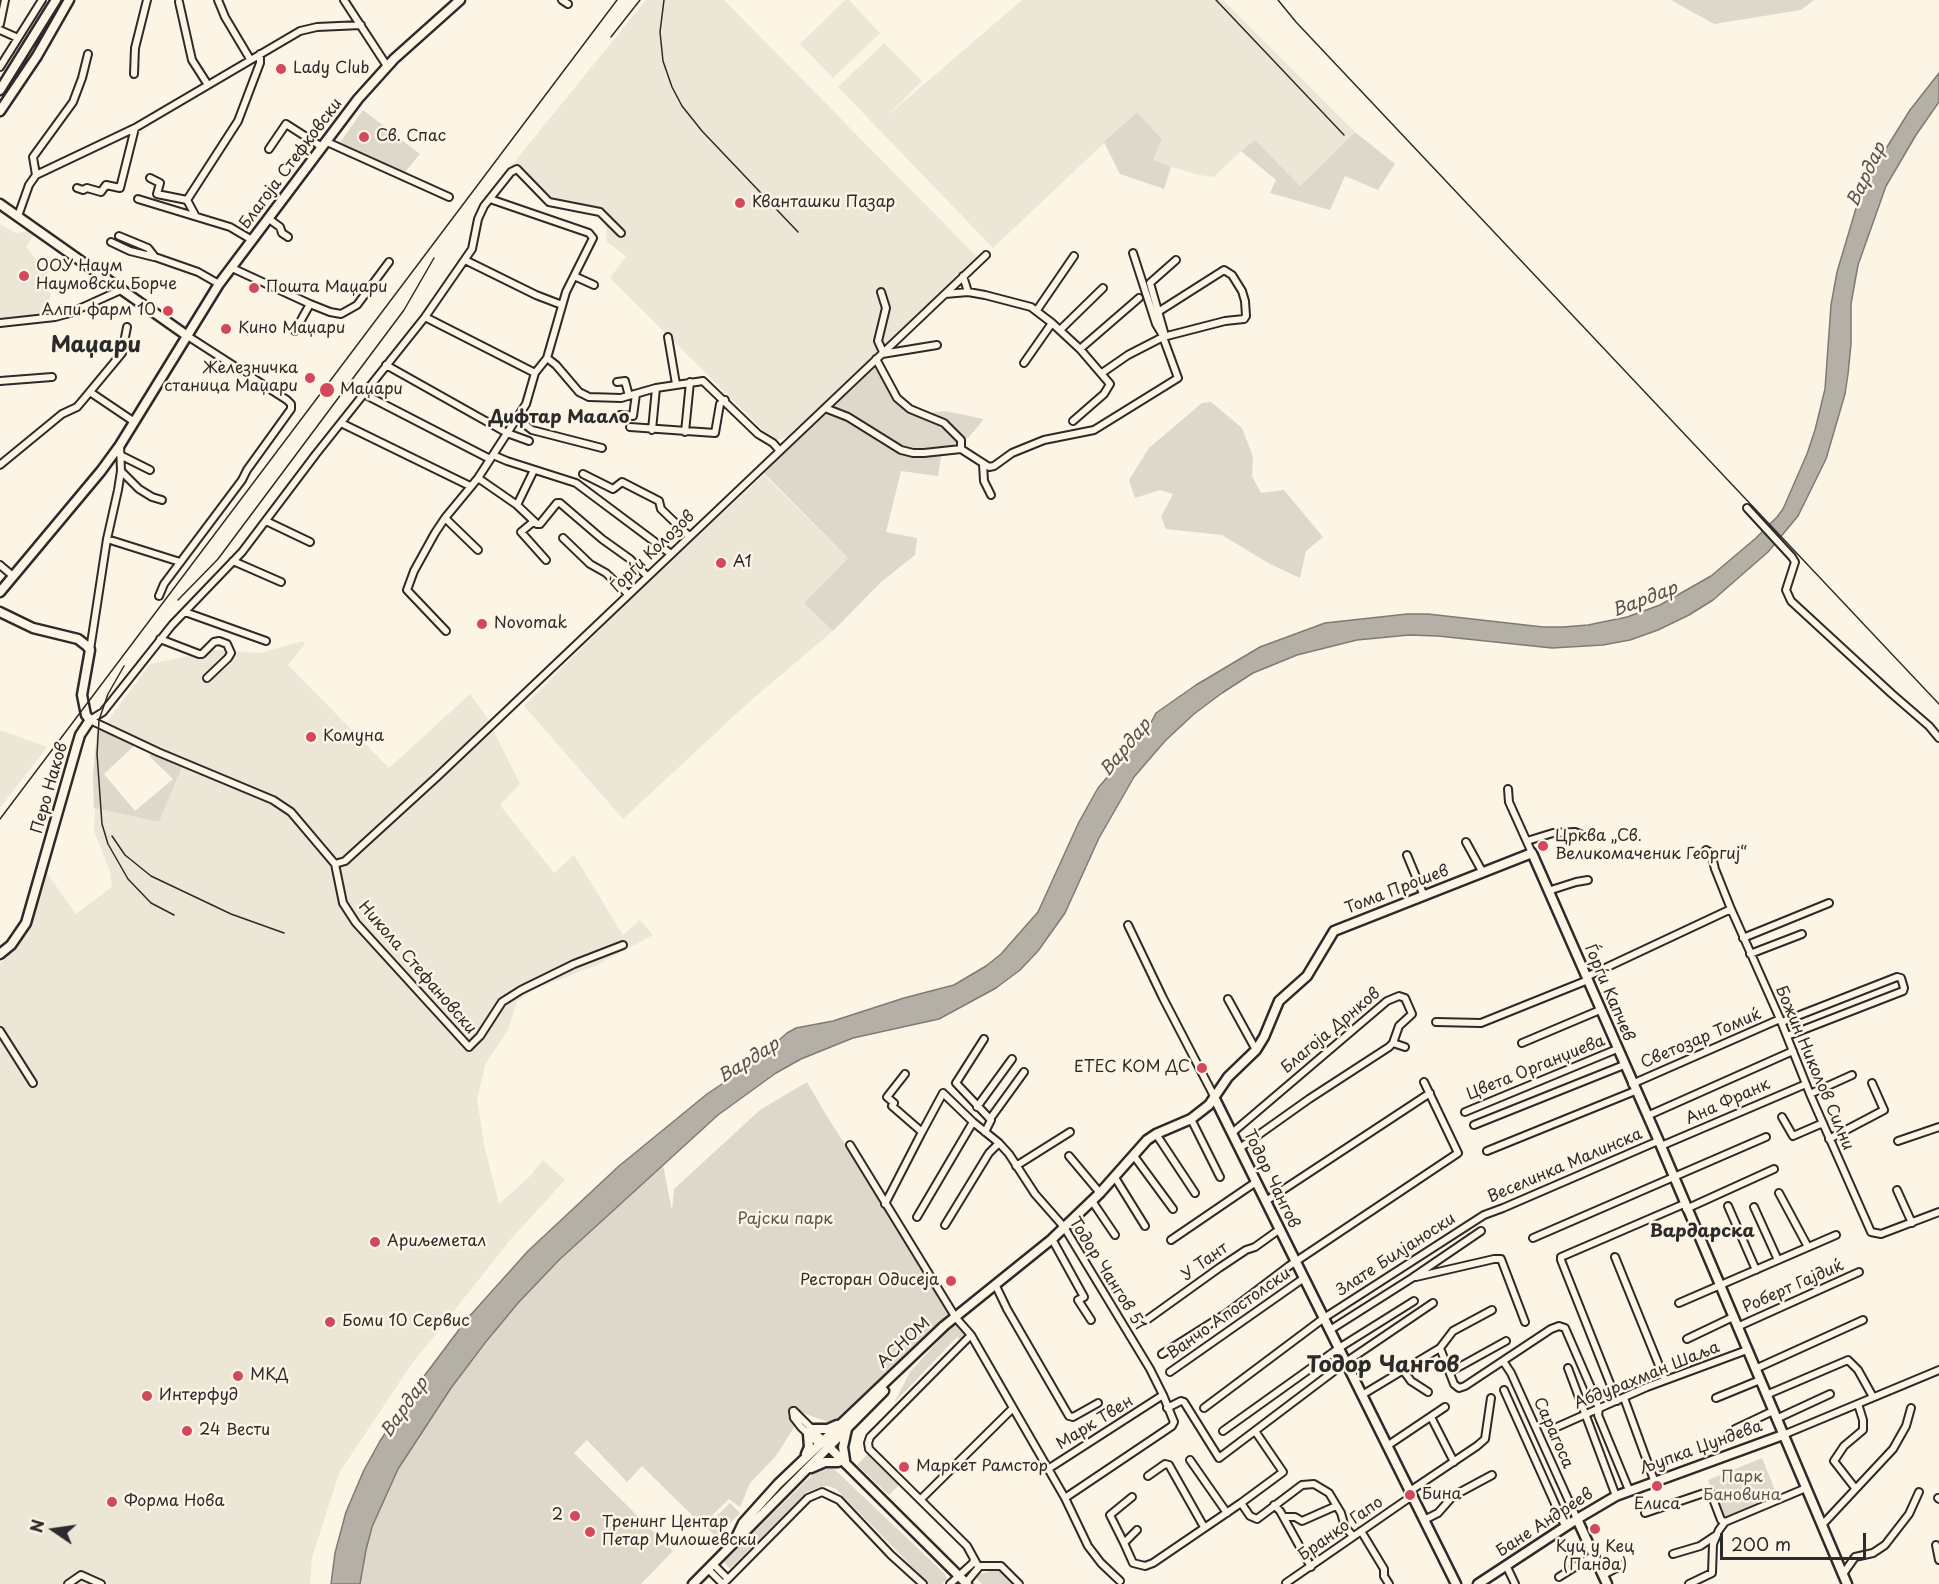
<!DOCTYPE html>
<html>
<head>
<meta charset="utf-8">
<style>
  body { margin:0 }
  #map { position:relative; width:1939px; height:1584px; overflow:hidden; background:#fcf5e5; font-family:"Playpen Sans",sans-serif }
  canvas { display:block }
  .north { position:absolute; left:24px; top:1500px; width:60px; height:60px; -webkit-text-stroke:4px #fcf5e5; paint-order:stroke; rotate:283deg; font-size:16px; font-weight:700; line-height:24px; text-align:center; color:#2b2b2b }
  .north::after { content:''; display:block; margin:auto; width:21px; height:27px; background:#2b2b2b; clip-path:polygon(50% 0,100% 100%,50% 72%,0 100%) }
  .scale { position:absolute; left:1720px; top:1533px; width:146px; height:27px; box-sizing:border-box; border:3px solid #2b2b2b; border-top:0; padding-left:8px; font-size:18px; line-height:21px; white-space:nowrap; color:#2b2b2b; -webkit-text-stroke:4px #fcf5e5; paint-order:stroke }
</style>
</head>
<body>
<div id="map">
<canvas width="1939" height="1584"></canvas>
<div class="north">N</div>
<div class="scale">200 m</div>
</div>
<script>
const ctx = document.querySelector('canvas').getContext('2d');
ctx.lineJoin = 'round';
function fill(path, color) { ctx.fillStyle = color; ctx.fill(path, 'evenodd'); }
const toPath = rows => new Path2D(rows.map(r => 'M' + r).join(''));
function trace(path, color, width, dash) { ctx.strokeStyle = color; ctx.lineWidth = width; ctx.lineCap = dash ? 'butt' : 'round'; ctx.setLineDash(dash || []); ctx.stroke(path); }
function write(font, color, halo, rows, align = 'center') {
  ctx.font = font + ' "Playpen Sans",sans-serif'; ctx.lineWidth = 5; ctx.setLineDash([]); ctx.textBaseline = 'middle'; ctx.strokeStyle = halo; ctx.fillStyle = color; for (const [text, x, y, turn = 0] of rows) {
    ctx.save(); ctx.translate(x, y); ctx.rotate((+turn || 0) * Math.PI / 180); ctx.textAlign = isNaN(turn) ? turn : align; if (halo) ctx.strokeText(text, 0, 0); ctx.fillText(text, 0, 0); ctx.restore();
  }
}
const built = toPath([
  [646,0,724,0,978,258,797,434,774,441,610,278,626,256,607,242,606,220,542,196,511,166],
  [845,0,849,0,880,33,833,78,800,44],
  [1022,0,1223,0,1355,132,1300,186,1255,141,1241,151,1214,177,1199,175,1152,161,1162,139,1137,112,993,248,838,87,884,43,922,81,886,117],
  [0,224,16,233,29,231,34,235,26,247,35,258,49,264,47,289,51,294,47,313,0,319],
  [764,475,848,558,804,603,833,631,749,702,623,819,524,706,645,584],
  [303,641,305,644,288,665,389,768,470,694,486,716,520,784,500,805,554,873,574,855,623,935,640,920,653,935,595,966,535,989,517,1001,508,1030,486,1063,477,1099,484,1145,499,1204,530,1176,543,1160,565,1180,511,1239,411,1365,339,1473,312,1558,310,1584,0,1584,0,964,27,932,47,873,76,914,112,887,110,871,94,831,95,808,159,822,183,765,106,731,103,727,150,664,215,650,260,653],
  [0,730,47,747,0,808]
]);
const green = toPath([
  [1671,0,1814,0,1801,10,1714,24],
  [363,110,420,154,405,172,339,144],
  [1137,112,1162,139,1153,160,1171,167,1164,189,1120,174,1104,142],
  [1355,132,1395,164,1378,190,1345,176,1330,210,1270,193,1276,180,1241,151,1255,140,1300,186],
  [872,362,897,396,916,415,944,411,984,419,969,437,942,450,938,476,901,471,886,532,917,538,915,555,881,582,833,631,804,603,848,558,760,469],
  [1211,402,1242,428,1253,457,1252,476,1261,493,1284,490,1323,537,1306,551,1300,578,1270,564,1222,535,1166,529,1161,517,1173,494,1160,490,1135,498,1129,480,1149,448,1202,403],
  [97,729,136,744,104,774,135,811,173,779,149,756,153,752,183,765,159,822,94,808,93,776],
  [807,1082,828,1118,912,1247,948,1311,949,1319,837,1425,803,1413,776,1456,750,1483,740,1507,729,1499,702,1525,642,1466,627,1482,587,1440,574,1453,673,1551,641,1584,360,1584,366,1550,372,1527,398,1469,451,1388,518,1303,559,1260,663,1165,672,1211,674,1189,760,1110],
  [954,1324,960,1325,967,1334,961,1341,957,1337,894,1403,910,1372],
  [868,1454,899,1485,889,1495,857,1465],
  [1762,1458,1777,1495,1723,1518,1708,1480],
  [832,1467,945,1574,947,1579,942,1584,929,1584,836,1489,828,1486,820,1487,807,1492,730,1569,724,1562,815,1472,821,1468],
  [730,1503,740,1513,717,1537,706,1527],
  [1002,1567,1019,1584,982,1584,976,1578,978,1575]
]);
const water = toPath([
  [1939,73,1939,102,1916,135,1886,186,1858,265,1851,304,1851,344,1848,374,1845,394,1826,459,1798,516,1768,552,1713,600,1689,615,1658,630,1630,640,1603,645,1552,648,1438,636,1409,635,1357,640,1297,655,1253,673,1222,693,1194,714,1165,741,1134,777,1099,838,1065,913,1038,951,1020,970,996,988,939,1019,853,1038,801,1059,776,1073,718,1115,559,1260,518,1303,485,1343,451,1388,398,1469,372,1527,366,1550,360,1584,331,1584,335,1553,346,1512,364,1470,380,1441,416,1387,467,1319,528,1251,619,1166,707,1094,753,1063,787,1033,796,1028,833,1021,904,998,954,985,986,966,1001,954,1038,912,1079,822,1098,788,1146,732,1156,713,1196,685,1260,647,1325,623,1407,614,1428,614,1543,627,1563,627,1588,625,1627,617,1660,605,1711,576,1756,538,1777,517,1783,509,1807,454,1815,430,1825,389,1831,305,1837,272,1857,205,1872,171,1887,147,1910,110,1939,73]
]);
const street = toPath([
  [218,0,225,17,250,59],
  [344,0,387,66],
  [562,0,568,4],
  [179,2,192,60,208,85],
  [0,24,5,0],
  [0,30,18,38],
  [0,67,42,0],
  [134,74,135,48,147,0],
  [327,142,449,197],
  [269,149,286,124,322,147],
  [36,175,33,157,73,102,82,78,88,54],
  [150,178,160,183,157,194,187,200,195,215],
  [77,188,83,190,87,188,101,192,106,185,120,188,135,128],
  [138,199,230,227,252,240],
  [187,200,238,121,260,63,260,54],
  [18,216,29,185,36,175,135,128,300,31,317,27,361,25],
  [269,219,280,227,282,233,288,237],
  [119,236,148,248,155,257,198,272,219,284],
  [111,242,130,251,154,257],
  [1133,253,1156,324,1162,334],
  [465,260,536,295,562,305],
  [232,268,310,304,330,312,341,314,357,305,389,262],
  [574,276,594,285],
  [963,276,968,292],
  [881,292,886,308,878,341,883,352],
  [945,294,968,292,985,295,1031,307,1052,323,1080,349,1110,384,1104,394,1073,421],
  [1037,310,1074,256],
  [425,317,535,373],
  [0,323,55,317,70,313,123,289],
  [1060,330,1103,288],
  [295,331,310,304],
  [668,337,676,384],
  [1080,349,1139,298],
  [882,354,937,345],
  [547,358,556,365,579,392,589,397,621,398,656,388,703,381,758,434,773,443,780,451],
  [876,359,897,398,910,409,944,423,961,440,961,449],
  [1024,363,1052,323],
  [386,365,507,433,529,441],
  [1102,373,1128,355,1163,337,1225,321,1244,319,1246,316,1245,301,1242,291,1232,275,1224,270,1158,312],
  [0,381,52,377],
  [617,382,625,381,629,396],
  [90,392,133,421],
  [364,394,490,459],
  [825,408,848,417,901,450,913,453,924,453,961,449,989,467,994,466,1012,453,1044,440,1094,430,1178,378,1163,337,1164,332,1150,283,1176,260],
  [620,415,633,416,636,394],
  [518,419,532,430,602,448],
  [341,423,470,486],
  [630,427,715,433,720,404,725,400],
  [652,430,656,388],
  [685,432,690,382],
  [120,455,150,470],
  [493,455,507,461,576,483,671,554],
  [983,464,984,481,991,495],
  [0,465,62,414,77,407,83,400,122,353,127,327],
  [121,471,139,489,152,497,162,500],
  [583,474,613,489,622,482,659,501,661,509,689,536],
  [478,478,517,505,537,524,540,524,557,503,560,503,602,539,630,559,647,576],
  [517,505,534,470],
  [1747,508,1792,557,1795,562,1786,590,1791,601,1892,694,1929,726,1939,738],
  [445,518,478,550],
  [266,521,310,542],
  [533,522,521,532,546,560],
  [563,538,590,564,606,573,628,594],
  [107,539,180,562],
  [233,561,281,582],
  [0,565,13,576],
  [159,596,164,584,242,480,247,470,291,409,291,404,287,400,186,335],
  [185,612,266,641],
  [446,631,407,590,414,571,435,533,445,518,478,478,526,404,535,373,547,358,566,292,593,238,589,233,490,199],
  [160,639,199,654,202,654,214,642,219,641,227,644,231,653,228,658,207,678],
  [90,650,107,539,118,490,121,471,120,445],
  [90,720,103,712,172,625,242,552,316,454,425,317,472,249,478,219,484,206,511,172,517,169,549,202,600,212,621,233],
  [90,720,158,752,273,800,291,812,335,864,343,903,356,923,469,1047,480,1036,502,1002,521,990,574,964,623,945],
  [1508,789,1509,802,1532,853],
  [1527,841,1553,833,1575,832,1585,836],
  [1466,842,1483,873],
  [1706,850,1711,853,1715,869,1731,909,1780,1019,1810,1094,1871,1232,1881,1234,1939,1212],
  [1407,855,1424,896],
  [335,864,345,861,438,776,986,255],
  [1548,891,1576,882,1588,880],
  [1128,925,1163,998,1215,1098],
  [1743,938,1829,903],
  [1750,954,1802,934],
  [1586,977,1731,909],
  [1228,999,1256,1050],
  [1436,1022,1481,1023,1588,980],
  [1782,1022,1897,977,1901,978,1904,988,1903,991,1787,1036],
  [0,1031,33,1083],
  [984,1039,956,1083,991,1120,985,1132],
  [1393,1043,1405,1047],
  [1522,1043,1600,1010],
  [905,1074,887,1097,894,1103,892,1106,922,1132,943,1093,973,1122,999,1143,1009,1154,1035,1194,1064,1227,1150,1369,1163,1395,1048,1469],
  [1632,1084,1780,1019],
  [1810,1094,1852,1075],
  [977,1107,1012,1059],
  [1465,1112,1617,1049],
  [1647,1116,1793,1051],
  [1782,1117,1793,1136,1823,1123],
  [990,1119,1024,1072],
  [1191,1119,1220,1177],
  [1474,1125,1624,1065],
  [1232,1133,1387,1001,1399,996,1405,998,1412,1014,1399,1026,1393,1043,1389,1047,1309,1099,1240,1148],
  [1156,1134,1195,1193],
  [1829,1139,1884,1110,1872,1083],
  [1898,1141,1939,1127],
  [850,1145,956,1318,971,1335,870,1437,868,1443,869,1449,967,1546,978,1566,1001,1566,1019,1584],
  [1661,1146,1806,1084],
  [1487,1151,1635,1091],
  [1069,1156,1100,1193],
  [1134,1156,1173,1209],
  [1016,1166,1070,1132],
  [1114,1176,1145,1226],
  [1897,1190,1912,1223],
  [1779,1193,1808,1247],
  [1092,1201,1115,1235],
  [1266,1201,1430,1093],
  [885,1204,922,1132],
  [1728,1206,1756,1270],
  [1754,1207,1778,1260],
  [1686,1209,1774,1169],
  [917,1217,973,1122],
  [945,1225,989,1153,999,1143],
  [1533,1238,1766,1137],
  [1052,1239,1084,1297,1078,1300,1091,1320],
  [1171,1240,1256,1182],
  [1615,1257,1665,1380],
  [1416,1277,1494,1259,1501,1259,1525,1322],
  [995,1284,1007,1309,1069,1416,1073,1417,1098,1403],
  [1679,1303,1836,1235],
  [1148,1319,1219,1268,1246,1250,1255,1247,1280,1229],
  [1737,1327,1859,1272],
  [1330,1330,1412,1278,1481,1231],
  [971,1335,1065,1498,1088,1546,1101,1563,1120,1581],
  [1687,1339,1733,1317],
  [1440,1348,1454,1384,1459,1388,1465,1386,1551,1329,1559,1326,1565,1328,1592,1390,1599,1409,1598,1415,1629,1490],
  [1162,1354,1227,1313,1289,1266,1458,1153,1424,1082],
  [1503,1361,1511,1373,1577,1519],
  [1568,1368,1616,1496],
  [1755,1369,1863,1320],
  [1403,1370,1411,1381,1428,1392],
  [1170,1372,1304,1278],
  [1450,1372,1506,1341],
  [1504,1390,1565,1526],
  [1362,1395,1440,1348,1453,1331,1492,1310],
  [1766,1395,1848,1360,1858,1370,1873,1397],
  [1624,1398,1654,1480],
  [1716,1398,1760,1380],
  [1617,1401,1561,1260,1561,1257,1684,1204],
  [1167,1408,1181,1401,1184,1402,1219,1458,1346,1362,1433,1303],
  [1204,1408,1324,1318,1484,1215,1503,1208,1658,1141],
  [793,1411,794,1418,801,1427,819,1444],
  [794,1411,823,1440],
  [1431,1417,1454,1462],
  [1776,1419,1830,1394],
  [1557,1427,1647,1387,1747,1350],
  [1735,1429,1773,1411],
  [1223,1431,1339,1348,1414,1301],
  [1783,1435,1939,1370],
  [1387,1446,1445,1407],
  [1190,1460,1227,1513],
  [1148,1476,1165,1464,1169,1465,1204,1527],
  [1855,1488,1834,1461,1844,1446,1863,1430,1863,1420,1858,1404],
  [1410,1491,1477,1446,1485,1439,1491,1398],
  [1065,1498,1172,1426,1174,1422,1163,1395],
  [1938,1498,1939,1499],
  [921,1499,1013,1408],
  [1241,1503,1250,1516,1257,1519,1302,1485,1314,1484,1329,1493,1341,1513,1345,1527,1353,1536],
  [1274,1505,1280,1511,1311,1567],
  [1645,1513,1710,1491,1721,1520,1725,1522,1806,1488],
  [1284,1517,1295,1517,1302,1521,1336,1506],
  [1424,1520,1438,1513,1453,1496,1492,1475],
  [1822,1525,1893,1449,1906,1426,1911,1408],
  [1137,1530,1124,1543,1133,1563,1145,1566,1153,1563,1241,1503,1283,1472,1255,1431],
  [1361,1531,1384,1569,1384,1576,1389,1584],
  [1124,1543,1110,1515,1132,1497],
  [1936,1545,1939,1560],
  [1673,1554,1700,1546,1715,1536],
  [713,1564,728,1579],
  [1506,1565,1515,1584],
  [708,1569,723,1584],
  [1843,1574,1855,1557,1873,1553,1885,1545,1909,1514,1919,1492],
  [1603,1575,1622,1565],
  [1559,1577,1594,1555],
  [1286,1583,1412,1496],
  [68,1584,81,1575,101,1584],
  [723,1584,808,1498,822,1492,839,1500,891,1555,923,1584],
  [950,1584,973,1563,974,1559],
  [965,1584,979,1567],
  [1689,1584,1712,1573,1713,1544,1719,1530,1725,1522]
]);
const secondary = toPath([
  [0,90,56,0],
  [0,111,37,56,69,0],
  [0,204,186,335],
  [0,592,101,471,120,445,219,284,358,99,394,59,460,0],
  [0,612,33,628,78,639,87,646,90,650,82,695,86,715,90,720,80,735,77,745,26,923,11,945,0,954],
  [1215,1099,1456,1584],
  [811,1429,828,1429,837,1425],
  [825,1443,967,1584],
  [806,1454,809,1447,808,1434],
  [845,1460,843,1447,847,1429],
  [811,1468,825,1462,838,1462],
  [1577,1519,1607,1584],
  [734,1542,743,1523,778,1484,944,1326,1052,1239,1100,1193,1147,1140,1156,1134,1191,1119,1209,1105,1228,1077,1256,1050,1264,1037,1279,1001,1307,976,1334,931,1532,853,1661,1146,1847,1584],
  [693,1584,884,1391],
  [1478,1584,1577,1519,1616,1496,1783,1435]
]);
const rail = toPath([
  [664,0,660,32,663,61,672,87,682,106,702,131,798,232],
  [1216,0,1344,135],
  [1278,0,1296,22,1939,704],
  [611,37,640,0],
  [178,600,218,559,404,310,434,258],
  [124,666,108,694,99,720,97,754,102,824,108,844,128,879,151,903,174,915],
  [0,819,617,0],
  [112,836,125,855,151,876,231,914,284,933]
]);
const markers = [
  [281,69,6,"#d1495b"],
  [364,137,6,"#d1495b"],
  [740,203,6,"#d1495b"],
  [24,276,6,"#d1495b"],
  [254,288,6,"#d1495b"],
  [168,311,6,"#d1495b"],
  [226,329,6,"#d1495b"],
  [310,378,6,"#d1495b"],
  [327,390,8,"#d1495b"],
  [721,563,6,"#d1495b"],
  [482,624,6,"#d1495b"],
  [311,737,6,"#d1495b"],
  [1543,846,6,"#d1495b"],
  [1202,1068,6,"#d1495b"],
  [375,1242,6,"#d1495b"],
  [951,1281,6,"#d1495b"],
  [330,1322,6,"#d1495b"],
  [238,1376,6,"#d1495b"],
  [147,1396,6,"#d1495b"],
  [187,1431,6,"#d1495b"],
  [904,1467,6,"#d1495b"],
  [1657,1486,6,"#d1495b"],
  [1410,1495,6,"#d1495b"],
  [112,1502,6,"#d1495b"],
  [575,1516,6,"#d1495b"],
  [1595,1529,6,"#d1495b"],
  [590,1532,6,"#d1495b"]
];
const poiNames = [
  ["Lady Club",293,69],
  ["Св. Спас",376,137],
  ["Кванташки Пазар",752,203],
  ["ООУ Наум",36,267],
  ["Наумовски Борче",36,285],
  ["Пошта Маџари",266,288],
  ["Алпи фарм 10",156,311,"right"],
  ["Кино Маџари",238,329],
  ["Железничка",298,369,"right"],
  ["станица Маџари",298,387,"right"],
  ["Маџари",340,390],
  ["А1",733,563],
  ["Novomak",494,624],
  ["Комуна",323,737],
  ["Црква „Св.",1555,837],
  ["Великомаченик Георгиј“",1555,855],
  ["ЕТЕС КОМ ДС",1190,1068,"right"],
  ["Ариљеметал",387,1242],
  ["Ресторан Одисеја",939,1281,"right"],
  ["Боми 10 Сервис",342,1322],
  ["МКД",250,1376],
  ["Интерфуд",159,1396],
  ["24 Вести",199,1431],
  ["Маркет Рамстор",916,1467],
  ["Бина",1422,1495],
  ["Форма Нова",124,1502],
  ["Елиса",1657,1505,"center"],
  ["2",563,1516,"right"],
  ["Тренинг Центар",602,1523],
  ["Петар Милошевски",602,1541],
  ["Куц у Кец",1595,1548,"center"],
  ["(Панда)",1595,1566,"center"]
];
const streetNames = [
  ["Благоја Стефковски",291,164,-53],
  ["Ѓорѓи Колозов",653,552,-44],
  ["Перо Наков",50,788,-74],
  ["Тома Прошев",1397,890,-21],
  ["Никола Стефановски",417,968,49],
  ["Ѓорѓи Капчев",1609,993,67],
  ["Благоја Дрнков",1331,1031,-40],
  ["Светозар Томиќ",1701,1039,-23],
  ["Цвета Органџиева",1536,1068,-22],
  ["Божин Николов Силни",1814,1068,67],
  ["Ана Франк",1728,1102,-24],
  ["Веселинка Малинска",1565,1166,-23],
  ["Тодор Чангов",1271,1179,64],
  ["Злате Билјаноски",1396,1255,-33],
  ["У Тант",1205,1262,-36],
  ["Тодор Чангов 51",1107,1274,58],
  ["Роберт Гајдиќ",1793,1287,-24],
  ["Ванчо Апостолски",1229,1314,-35],
  ["АСНОМ",904,1343,-43],
  ["Абдурахман Шаља",1647,1376,-22],
  ["Марк Твен",1095,1423,-32],
  ["Сарагоса",1553,1433,66],
  ["Љупка Џундева",1701,1448,-20],
  ["Бане Андреев",1545,1523,-33],
  ["Бранко Гапо",1341,1529,-35]
];
const parkNames = [
  ["Рајски парк",785,1220],
  ["Парк",1742,1478],
  ["Бановина",1742,1496]
];
const waterNames = [
  ["Вардар",1867,175,-65],
  ["Вардар",1645,600,-21],
  ["Вардар",1126,748,-50],
  ["Вардар",749,1061,-32],
  ["Вардар",405,1408,-55]
];
const neighbourhoodNames = [
  ["Дифтар Маало",559,418],
  ["Вардарска",1702,1232]
];
const districtNames = [
  ["Маџари",96,346],
  ["Тодор Чангов",1383,1366]
];
fill(built, '#ece6d7');
fill(green, '#ded8ca');
fill(water, '#b4b0a5');
trace(water, '#7d7b74', 1.5);
trace(street, '#2b2b2b', 10);
trace(secondary, '#2b2b2b', 13);
trace(street, '#fcf5e5', 6);
trace(secondary, '#fcf5e5', 8);
trace(rail, '#2b2b2b', 1.5);
for (const [x, y, r, color] of markers) { const dot = new Path2D(); dot.arc(x, y, r, 0, 2 * Math.PI); ctx.fillStyle = color; ctx.fill(dot); trace(dot, '#fcf5e5', 2); }
write('16px', '#2b2b2b', '#fcf5e5', poiNames, 'left');
write('16px', '#2b2b2b', '#fcf5e5', streetNames);
write('16px', '#585653', '#fcf5e5', parkNames);
write('italic 18px', '#545350', '#fcf5e5', waterNames);
write('bold 18px', '#2b2b2b', '#fcf5e5', neighbourhoodNames);
write('bold 22px', '#2b2b2b', '#fcf5e5', districtNames);
</script>
</body>
</html>
